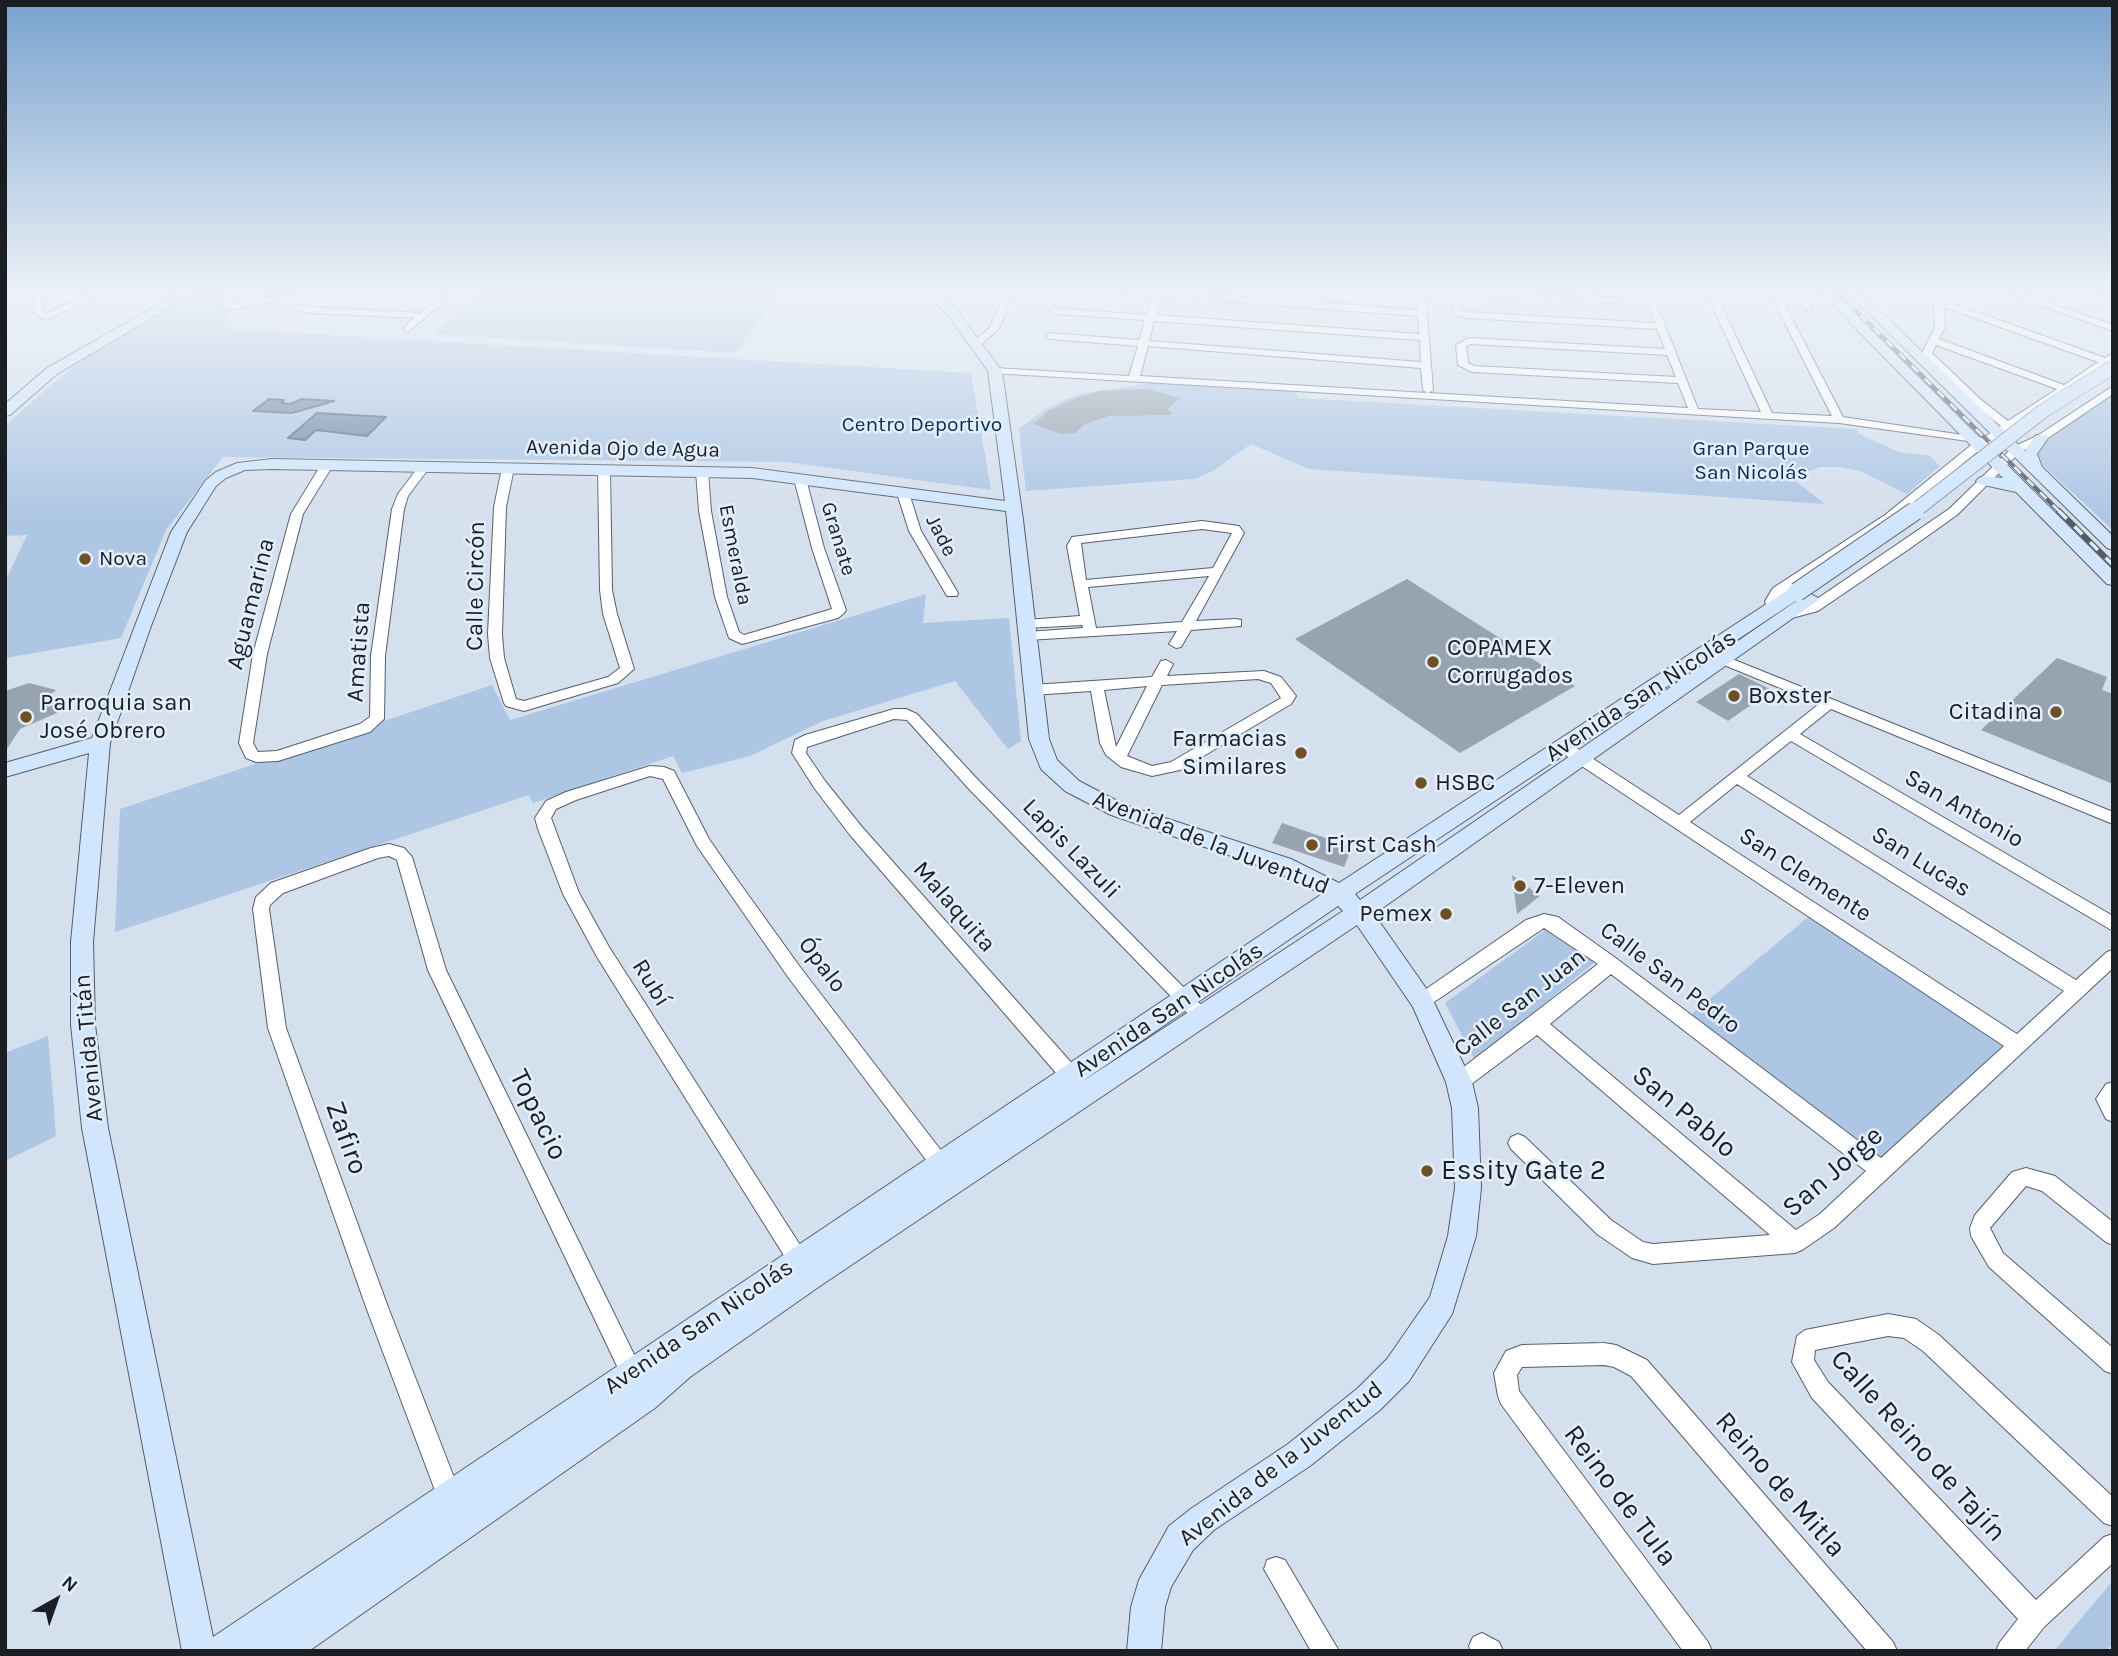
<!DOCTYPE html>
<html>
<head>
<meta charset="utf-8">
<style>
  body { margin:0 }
  #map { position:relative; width:2118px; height:1656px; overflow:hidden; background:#d5e0ee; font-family:Karla,sans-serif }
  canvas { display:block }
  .frame { position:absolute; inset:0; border:7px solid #1b1f24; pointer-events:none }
  .north { position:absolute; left:21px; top:1565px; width:70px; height:70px; -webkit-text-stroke:5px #e2eefb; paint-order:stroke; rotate:40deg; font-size:19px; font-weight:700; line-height:28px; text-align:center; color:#1b1f24 }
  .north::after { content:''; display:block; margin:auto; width:24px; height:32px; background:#1b1f24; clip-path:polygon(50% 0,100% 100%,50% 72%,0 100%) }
</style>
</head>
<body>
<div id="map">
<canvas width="2118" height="1656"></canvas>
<div class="frame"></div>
<div class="north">N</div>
</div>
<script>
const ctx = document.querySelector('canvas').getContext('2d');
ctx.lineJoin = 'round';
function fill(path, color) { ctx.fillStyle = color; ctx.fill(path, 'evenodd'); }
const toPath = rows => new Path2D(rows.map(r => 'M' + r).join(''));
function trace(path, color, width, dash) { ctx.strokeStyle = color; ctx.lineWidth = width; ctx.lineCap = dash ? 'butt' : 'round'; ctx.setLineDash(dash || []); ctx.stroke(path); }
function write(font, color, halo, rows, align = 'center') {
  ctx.font = font + ' Karla,sans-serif'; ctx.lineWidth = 5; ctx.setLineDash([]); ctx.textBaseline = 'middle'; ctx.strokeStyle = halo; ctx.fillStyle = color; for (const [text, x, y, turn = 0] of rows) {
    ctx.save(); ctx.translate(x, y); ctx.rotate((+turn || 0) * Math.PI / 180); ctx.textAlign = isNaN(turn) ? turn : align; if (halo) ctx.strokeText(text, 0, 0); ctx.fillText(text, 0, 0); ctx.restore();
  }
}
const green = toPath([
  [198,290,221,290,232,329,971,373,991,490,787,462,223,457,166,530,121,638,5,658,5,582,27,535,5,536,5,426,67,371,116,338],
  [485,290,782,290,735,353,435,334],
  [1151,383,1296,392,1298,398,1857,429,1857,433,1901,453,1929,455,1940,466,1907,494,1860,471,1840,467,1820,467,1797,476,1797,482,1825,504,1309,469,1251,444,1213,471,1195,479,1026,491,1019,429,1044,410,1066,399,1083,393],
  [2113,393,2113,530,2033,456,2034,441],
  [926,594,923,623,1009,618,1021,741,1008,749,955,681,823,721,750,756,682,773,673,756,533,803,529,795,115,932,120,809,492,685,510,720],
  [1812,914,2003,1046,1880,1162,1688,1017],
  [1548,928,1595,962,1475,1060,1445,1003],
  [48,1036,56,1136,5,1161,5,1053],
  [2113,1580,2113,1644,2105,1651,2054,1651]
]);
const water = toPath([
  [269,399,284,400,281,403,290,404,302,399,334,401,292,413,253,411,269,399],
  [317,413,386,417,367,436,316,430,305,440,288,438,317,413]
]);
const building = toPath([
  [1147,389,1180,398,1168,409,1172,415,1109,416,1085,424,1075,433,1061,434,1034,424,1048,411,1076,398,1100,391],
  [1407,579,1575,686,1460,753,1295,639],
  [2057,658,2107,677,2102,690,2113,694,2113,784,1981,730],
  [1739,674,1772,690,1728,721,1696,702],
  [29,683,56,690,43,701,73,706,20,729,5,752,5,691],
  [1282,823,1352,847,1344,867,1272,843],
  [1512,875,1540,896,1517,914]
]);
const street = toPath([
  [35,290,44,290,42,311,46,313,100,290,112,290,46,320,32,312,35,290],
  [222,290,231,290,232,303,282,294,290,296,299,305,311,307,421,313,448,290,458,290,408,332,403,329,414,318,311,313,293,309,282,300,228,310,223,307,222,290],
  [943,290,954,290,941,300,935,300,935,296,943,290],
  [1006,290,1015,290,999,328,980,346,974,346,974,342,990,327,1006,290],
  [1105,290,1162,290,1418,310,1416,290,1425,290,1433,390,1428,393,1688,408,1678,383,1472,372,1458,365,1456,345,1469,338,1665,349,1657,329,1467,318,1453,314,1451,294,1457,290,1646,299,1642,290,1651,290,1698,409,1761,412,1705,290,1714,290,1772,413,1832,416,1768,290,1777,290,1843,417,1983,438,2001,426,1971,402,1922,353,1935,327,1933,290,1942,290,1943,300,2105,358,2113,354,2113,362,2110,364,2015,426,2021,432,2020,434,2012,434,2008,431,1994,440,2015,446,2037,436,2113,386,2113,394,2045,440,2020,452,1957,515,1909,549,1818,611,1788,619,1783,618,1783,612,1808,605,1949,509,2009,451,1986,445,1983,447,1893,521,1783,594,1778,601,1780,608,1773,612,1768,611,1765,601,1773,588,1885,515,1975,442,1839,423,991,373,990,371,995,368,1129,376,1138,346,1050,339,1045,336,1050,333,1139,340,1145,320,1054,314,1049,311,1054,308,1147,315,1152,296,1109,293,1105,290],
  [1461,295,1648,305,1655,323,1467,312,1461,310,1461,295],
  [1161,297,1418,316,1419,334,1156,315,1161,297],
  [1944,307,2098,362,2064,385,1939,339,1945,327,1944,307],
  [1154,321,1420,340,1421,362,1149,341,1154,321],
  [1471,344,1667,355,1676,377,1474,366,1468,363,1466,346,1471,344],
  [1936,345,2057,389,2008,421,1979,398,1932,353,1936,345],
  [1148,346,1421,368,1423,390,1427,393,1140,376,1148,346],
  [1788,290,1797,290,1811,306,1811,310,1805,310,1788,290],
  [1997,290,2010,290,2113,325,2113,331,1997,290],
  [2091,290,2113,292,2113,298,2093,292,2091,290],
  [327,462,333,465,303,514,267,654,253,743,258,752,277,751,360,724,370,717,371,656,392,509,398,494,419,466,423,465,429,468,408,496,404,509,385,656,384,719,370,732,278,761,256,762,246,758,239,743,253,654,291,514,321,465,327,462],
  [508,465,514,468,506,507,502,634,504,658,516,699,524,701,608,677,620,668,603,614,600,590,598,470,604,467,610,470,612,590,617,614,634,669,618,683,524,711,506,706,504,703,490,658,488,634,494,507,502,468,508,465],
  [702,468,708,471,711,511,727,597,739,632,744,635,832,609,812,548,794,479,800,476,806,479,824,548,846,610,844,613,838,618,742,644,729,638,715,597,699,511,696,471,702,468],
  [903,489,909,493,921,531,958,593,957,596,947,596,909,531,897,493,903,489],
  [1202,521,1239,526,1244,533,1196,621,1236,619,1241,620,1241,626,1191,630,1181,647,1176,648,1169,644,1177,631,1027,640,1020,636,1027,632,1083,628,1082,625,1026,628,1019,624,1026,620,1080,616,1067,546,1072,537,1202,521],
  [1202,529,1232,533,1213,568,1086,580,1081,543,1202,529],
  [1209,576,1182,622,1096,628,1088,587,1209,576],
  [1712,651,2113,812,2113,824,1831,709,1800,734,2113,916,2113,931,1791,741,1747,776,2076,980,2107,952,2113,950,2113,968,1834,1228,1802,1250,1795,1253,1653,1264,1632,1258,1597,1234,1511,1149,1508,1143,1511,1137,1518,1134,1525,1137,1611,1220,1643,1242,1653,1244,1770,1235,1537,1035,1466,1088,1459,1090,1452,1088,1450,1082,1452,1076,1598,964,1544,928,1428,1006,1422,1009,1416,1006,1413,1001,1416,996,1526,920,1544,914,1558,917,1617,959,1881,1158,2004,1046,1559,751,1557,747,1559,743,1569,743,1679,815,1819,704,1707,658,1705,655,1707,652,1712,651],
  [1737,784,2064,991,2017,1034,1690,822,1737,784],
  [1611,974,1866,1171,1820,1214,1796,1230,1550,1024,1611,974],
  [1166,660,1173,664,1167,676,1264,671,1281,677,1296,696,1291,704,1180,770,1152,776,1121,767,1106,755,1100,743,1091,691,1033,695,1026,690,1033,685,1152,677,1161,661,1166,660],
  [1258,679,1271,683,1281,698,1171,762,1152,766,1127,756,1162,685,1258,679],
  [1147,686,1116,747,1104,690,1147,686],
  [894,709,906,709,917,714,979,781,1208,1012,1211,1017,1208,1022,1202,1025,1196,1022,969,789,907,720,894,719,807,747,806,753,825,781,862,827,1084,1077,1086,1083,1084,1089,1077,1091,1070,1089,850,835,815,789,792,753,795,740,805,735,894,709],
  [650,766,664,767,674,771,709,839,736,878,800,967,956,1170,953,1177,946,1179,939,1177,788,977,697,846,663,779,650,776,576,800,556,809,551,818,579,893,609,947,809,1259,813,1266,809,1273,802,1276,795,1273,597,957,563,894,538,829,535,818,546,801,566,792,650,766],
  [389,844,404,848,412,857,446,970,646,1379,643,1387,635,1390,627,1387,428,970,397,860,389,856,378,858,283,893,270,905,269,909,286,1028,388,1307,463,1501,459,1509,451,1513,443,1509,439,1501,366,1307,268,1028,253,909,256,897,271,883,371,848,389,844],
  [2113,1082,2113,1122,2106,1119,2096,1099,2106,1084,2113,1082],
  [2026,1168,2055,1176,2113,1222,2113,1245,2106,1242,2042,1191,2026,1186,1990,1228,2003,1253,2113,1348,2113,1374,2105,1371,1989,1267,1971,1236,1970,1228,1975,1215,2012,1172,2026,1168],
  [1888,1314,1916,1319,1939,1335,2113,1497,2113,1526,2104,1523,1923,1351,1904,1338,1888,1336,1815,1350,1814,1360,1828,1382,2036,1600,2104,1537,2113,1534,2113,1563,2044,1627,2025,1651,1996,1651,2000,1642,2018,1619,1812,1398,1792,1362,1797,1336,1805,1330,1888,1314],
  [1604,1343,1616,1345,1647,1360,1893,1642,1897,1651,1867,1651,1631,1376,1614,1367,1604,1365,1522,1367,1517,1375,1519,1391,1708,1642,1712,1651,1683,1651,1501,1404,1498,1396,1494,1373,1506,1351,1522,1345,1604,1343],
  [1276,1557,1285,1560,1339,1651,1311,1651,1264,1569,1267,1560,1276,1557],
  [1482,1633,1499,1642,1503,1651,1471,1651,1469,1646,1473,1637,1482,1633]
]);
const secondary = toPath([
  [184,290,199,290,57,374,10,415,5,416,5,404,47,368,184,290],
  [922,290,935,290,956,309,1002,371,1023,520,1049,739,1057,760,1079,781,1125,805,1291,859,1339,883,1791,588,1803,588,1806,592,1803,596,1355,894,1360,900,1805,595,1811,594,1820,599,1374,914,1430,994,1472,1082,1478,1108,1481,1188,1476,1236,1452,1314,1409,1381,1380,1410,1310,1466,1214,1530,1193,1550,1171,1587,1165,1607,1161,1651,1127,1651,1131,1607,1139,1580,1169,1526,1192,1508,1288,1444,1358,1388,1387,1359,1430,1297,1448,1236,1455,1188,1452,1108,1446,1082,1413,1007,1357,925,820,1286,690,1377,655,1408,309,1651,182,1651,82,1128,71,1025,71,942,89,753,5,777,5,763,92,738,171,532,206,480,216,472,237,463,272,459,752,468,1005,501,988,371,948,315,922,290],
  [272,469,752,478,1006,511,1029,739,1041,769,1065,791,1111,815,1275,871,1322,894,213,1637,108,1128,95,1025,93,942,110,743,151,626,187,532,216,486,226,478,245,470,272,469],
  [1338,906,1343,911,1077,1085,1338,906],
  [1818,290,1831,290,2113,570,2113,585,2107,584,2016,492,1979,484,1976,481,1979,478,1984,476,2003,478,1818,290],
  [1845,290,1858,290,2025,451,2036,435,2046,435,2048,438,2037,454,2042,467,2113,536,2113,550,2107,548,1845,290]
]);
const railFar1 = toPath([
  [1835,290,2061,513]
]);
const rail = toPath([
  [2059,511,2113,565]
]);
const secondaryBridgeFar1 = toPath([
  [1912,513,2043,411,2113,367]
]);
const secondaryBridge = toPath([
  [1797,592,1915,511]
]);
const markers = [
  [85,559,7,"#6f5025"],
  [1433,662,7,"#6f5025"],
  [1734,696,7,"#6f5025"],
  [2056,712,7,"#6f5025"],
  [26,717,7,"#6f5025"],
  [1301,753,7,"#6f5025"],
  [1421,783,7,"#6f5025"],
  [1312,845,7,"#6f5025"],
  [1520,886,7,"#6f5025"],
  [1446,914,7,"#6f5025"],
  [1427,1171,7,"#6f5025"]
];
const farParknames = [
  ["Centro Deportivo",922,425],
  ["Gran Parque",1751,449],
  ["San Nicolás",1751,473]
];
const farStreetnames = [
  ["Avenida Ojo de Agua",623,449,1],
  ["Jade",941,536,63],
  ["Granate",838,539,73],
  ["Esmeralda",735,555,79]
];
const farPoinames = [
  ["Nova",99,559]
];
const streetNames = [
  ["Calle Circón",476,586,-89],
  ["Aguamarina",251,604,-76],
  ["Amatista",359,652,-86],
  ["Avenida San Nicolás",1641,696,-33],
  ["San Antonio",1964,809,30],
  ["Avenida de la Juventud",1211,843,21],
  ["Lapis Lazuli",1071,849,46],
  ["San Lucas",1921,862,32],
  ["San Clemente",1805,875,33],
  ["Malaquita",954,907,49],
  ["Ópalo",822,965,53],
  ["Calle San Pedro",1670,978,37],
  ["Rubí",651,983,58],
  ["Calle San Juan",1520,1003,-38],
  ["Avenida San Nicolás",1169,1010,-34],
  ["Avenida Titán",89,1048,-95],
  ["Avenida San Nicolás",699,1327,-34],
  ["Avenida de la Juventud",1281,1464,-38]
];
const poiNames = [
  ["COPAMEX",1447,648],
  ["Corrugados",1447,676],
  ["Boxster",1748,696],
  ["Parroquia san",40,703],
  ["José Obrero",40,731],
  ["Citadina",2042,712,"right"],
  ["Farmacias",1287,739,"right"],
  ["Similares",1287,767,"right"],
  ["HSBC",1435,783],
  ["First Cash",1326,845],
  ["7-Eleven",1534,886],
  ["Pemex",1432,914,"right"]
];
const nearStreetnames = [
  ["San Pablo",1684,1112,40],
  ["Topacio",538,1115,64],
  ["Zafiro",346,1138,70],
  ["San Jorge",1833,1172,-41],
  ["Calle Reino de Tajín",1918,1446,48],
  ["Reino de Mitla",1780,1485,49],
  ["Reino de Tula",1620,1496,53]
];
const nearPoinames = [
  ["Essity Gate 2",1441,1171]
];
fill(green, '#adc6e4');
fill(water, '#7088a6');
trace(water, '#56687f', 2);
fill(building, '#98a3b0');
trace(street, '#555f6a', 2);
trace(secondary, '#555f6a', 2);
fill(street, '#fff');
fill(secondary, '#d1e6fd');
trace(railFar1, '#555b63', 4.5);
trace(rail, '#555b63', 6);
trace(railFar1, '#e2eefb', 2.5, [9]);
trace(rail, '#e2eefb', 3.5, [11]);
trace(secondaryBridgeFar1, '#555f6a', 15, []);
trace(secondaryBridge, '#555f6a', 20, []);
trace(secondaryBridgeFar1, '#d1e6fd', 14);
trace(secondaryBridge, '#d1e6fd', 18);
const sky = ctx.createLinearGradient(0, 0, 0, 522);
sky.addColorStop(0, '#78a2ce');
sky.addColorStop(0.56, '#ecf1f7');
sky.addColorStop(1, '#ecf1f700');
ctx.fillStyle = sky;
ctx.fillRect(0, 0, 2118, 522);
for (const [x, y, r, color] of markers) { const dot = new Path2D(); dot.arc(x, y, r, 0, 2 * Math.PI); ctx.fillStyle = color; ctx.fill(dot); trace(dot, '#e2eefb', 2.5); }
write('21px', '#062d54', '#e2eefb', farParknames);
write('21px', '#1b1f24', '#e2eefb', farStreetnames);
write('21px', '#1b1f24', '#e2eefb', farPoinames, 'left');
write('24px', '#1b1f24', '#e2eefb', streetNames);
write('24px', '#1b1f24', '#e2eefb', poiNames, 'left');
write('28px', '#1b1f24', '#e2eefb', nearStreetnames);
write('28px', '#1b1f24', '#e2eefb', nearPoinames, 'left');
</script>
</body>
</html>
